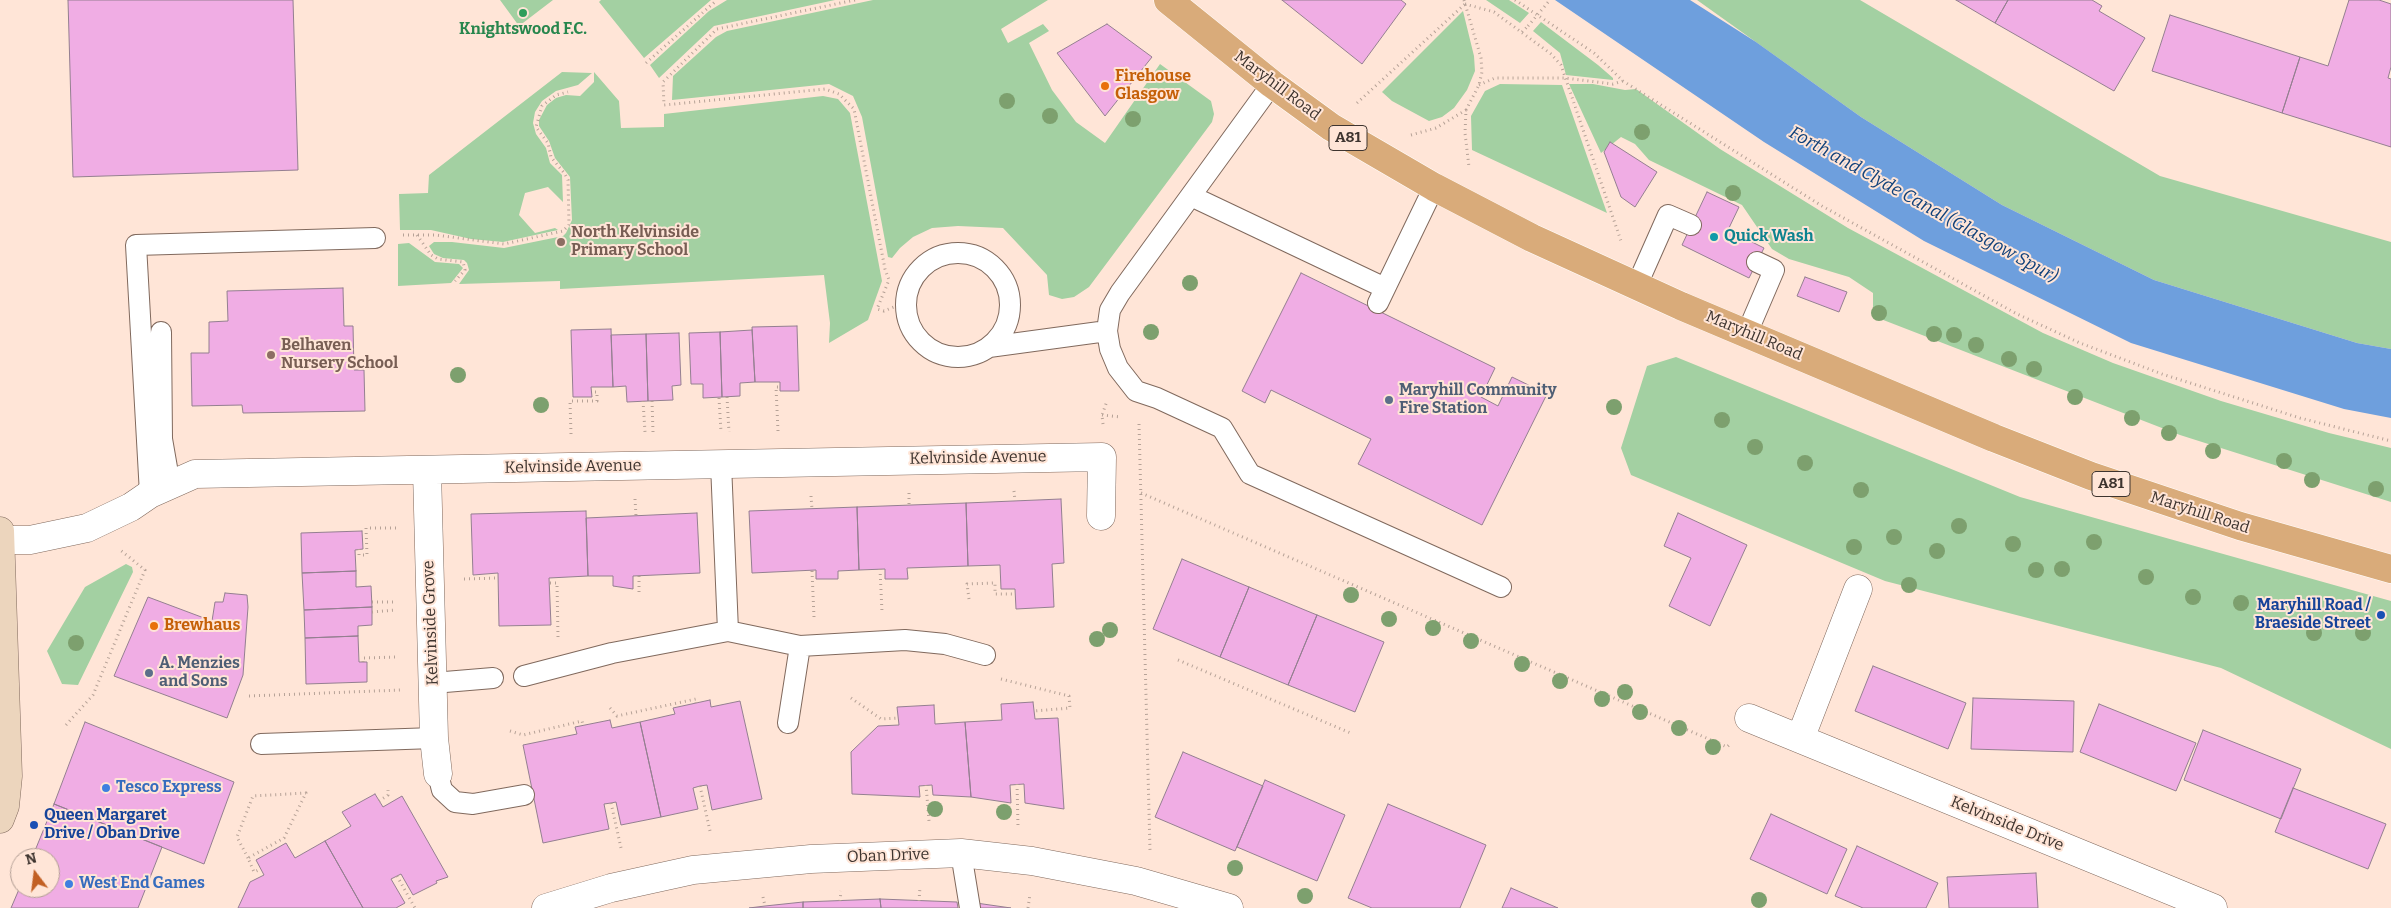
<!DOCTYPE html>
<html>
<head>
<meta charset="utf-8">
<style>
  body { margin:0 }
  #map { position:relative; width:2391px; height:908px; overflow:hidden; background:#ffe5d7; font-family:Bitter,serif }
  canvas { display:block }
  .north { position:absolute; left:10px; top:848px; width:50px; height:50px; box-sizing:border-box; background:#ffe5d7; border:1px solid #b29e94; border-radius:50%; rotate:345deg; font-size:14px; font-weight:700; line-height:20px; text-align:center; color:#3e342f }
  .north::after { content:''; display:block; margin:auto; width:18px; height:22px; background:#c26024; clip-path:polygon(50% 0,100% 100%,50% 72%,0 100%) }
</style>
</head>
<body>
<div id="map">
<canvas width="2391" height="908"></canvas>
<div class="north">N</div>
</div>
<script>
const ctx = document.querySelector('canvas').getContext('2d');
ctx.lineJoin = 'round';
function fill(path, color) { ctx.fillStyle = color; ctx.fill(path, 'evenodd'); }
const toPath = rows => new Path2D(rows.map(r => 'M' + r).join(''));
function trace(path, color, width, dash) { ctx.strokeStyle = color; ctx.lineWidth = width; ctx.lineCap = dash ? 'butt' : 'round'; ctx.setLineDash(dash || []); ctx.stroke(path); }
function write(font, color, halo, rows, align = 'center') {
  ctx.font = font + ' Bitter,serif'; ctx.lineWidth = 4; ctx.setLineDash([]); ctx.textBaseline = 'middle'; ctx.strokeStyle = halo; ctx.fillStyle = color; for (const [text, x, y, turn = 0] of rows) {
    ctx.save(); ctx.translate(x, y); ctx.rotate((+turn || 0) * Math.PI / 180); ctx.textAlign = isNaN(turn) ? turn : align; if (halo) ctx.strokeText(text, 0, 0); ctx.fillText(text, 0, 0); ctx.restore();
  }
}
const green = toPath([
  [500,0,553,0,519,26],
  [601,0,711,0,644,58,599,2],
  [727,0,835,0,714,26,659,78,650,65,709,11],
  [873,0,1048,0,1001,29,1008,43,1043,24,1049,31,1029,43,1052,90,1076,122,1105,143,1160,64,1211,101,1214,114,1212,122,1089,287,1074,297,1062,299,1049,295,1047,275,1003,228,958,226,932,228,913,237,900,248,892,258,888,257,862,117,853,96,829,84,672,100,673,76,716,37,727,31],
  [1486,0,1509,0,1529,13,1520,23],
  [1697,0,1860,0,2160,176,2391,242,2391,349,2357,343,2154,280,2002,205,1861,117],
  [1463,11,1474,56,1475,71,1467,90,1454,108,1442,117,1429,121,1392,101,1382,92],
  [1541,22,1598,65,1613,78,1613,80,1566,75,1560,53,1533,31],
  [562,72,592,73,578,85,556,91,542,101,535,112,533,123,536,134,546,148,550,163,562,175,563,202,548,187,525,193,519,215,535,233,555,228,558,230,503,242,471,239,431,230,400,230,399,194,428,193,429,175],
  [594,72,619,101,621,128,664,127,664,114,823,96,838,99,850,113,882,281,868,320,829,343,830,323,824,275,560,289,560,281,459,284,469,270,467,263,464,260,443,258,434,254,429,246,434,242,452,242,504,248,563,236,566,233,572,220,570,177,555,158,549,141,539,126,539,120,547,105,556,98,566,95,580,96,594,82],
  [1500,84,1562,85,1607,213,1472,150,1471,116,1485,91],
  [1569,84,1593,84,1625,90,1636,89,1720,149,1848,228,2043,333,2113,363,2221,401,2329,433,2391,448,2391,502,2180,435,1873,316,1873,293,1849,277,1789,259,1772,249,1742,205,1649,160,1635,144,1621,137,1601,153],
  [409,243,435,262,459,264,463,268,451,283,398,286,398,244],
  [1676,357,2020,497,2391,601,2391,749,2221,668,1885,581,1631,475,1621,448,1647,366],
  [126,564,132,567,133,572,78,685,62,684,47,651,85,587]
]);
const water = toPath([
  [1555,0,1690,0,1756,42,1861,117,2002,205,2154,280,2357,343,2391,349,2391,418,2344,409,2131,343,1924,241,1764,142]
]);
const building = toPath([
  [68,0,293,0,298,170,73,177,68,0],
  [1282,0,1401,0,1406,4,1362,64,1282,0],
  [1956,0,2008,0,1995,23,1956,0],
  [2008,0,2092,0,2102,6,2099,11,2145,38,2114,91,1995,23,2008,0],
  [2349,0,2379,0,2391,4,2391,67,2388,78,2391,79,2391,147,2282,113,2300,57,2328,66,2349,0],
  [2170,15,2300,57,2282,113,2152,71,2170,15],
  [1107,24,1152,57,1105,116,1057,53,1107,24],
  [1610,142,1657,172,1635,207,1621,197,1604,152,1610,142],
  [1707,192,1739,207,1728,230,1764,248,1749,278,1682,245,1707,192],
  [1301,273,1495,368,1481,397,1498,406,1512,377,1547,394,1482,525,1358,464,1371,439,1271,390,1265,403,1242,391,1301,273],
  [1805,277,1847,292,1839,312,1797,296,1805,277],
  [343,288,344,326,353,326,354,370,364,370,365,411,243,413,242,405,192,406,191,353,209,353,209,322,228,321,227,291,343,288],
  [797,326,799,391,780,391,780,382,755,382,752,327,797,326],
  [611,329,613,387,591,387,592,397,573,397,571,330,611,329],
  [752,330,755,382,740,383,740,396,722,397,720,332,752,330],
  [720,332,722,397,703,398,703,384,691,384,689,333,720,332],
  [679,333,681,385,672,386,673,400,648,401,646,334,679,333],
  [646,334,648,401,627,402,626,386,613,387,611,335,646,334],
  [1061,499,1064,563,1052,564,1054,607,1016,609,1015,589,1001,589,1000,565,968,566,966,503,1061,499],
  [966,503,968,566,907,568,908,579,885,579,885,569,859,570,857,507,966,503],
  [857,507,859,570,838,571,838,579,816,579,816,570,752,573,749,511,857,507],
  [586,511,588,576,549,578,551,625,499,626,498,573,473,575,471,514,586,511],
  [697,513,700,573,633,576,633,589,613,586,613,576,588,576,586,518,697,513],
  [1678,513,1747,545,1710,626,1669,606,1691,558,1664,546,1678,513],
  [362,531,363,549,355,550,356,571,302,573,301,533,362,531],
  [1182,559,1249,587,1220,657,1153,629,1182,559],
  [356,571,356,587,371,586,372,607,304,610,302,573,356,571],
  [1249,587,1317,615,1288,685,1220,657,1249,587],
  [225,593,247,595,248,607,243,675,227,718,114,676,148,597,212,621,215,602,223,602,225,593],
  [372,607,372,625,358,626,358,636,305,638,304,610,372,607],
  [1317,615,1384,642,1355,712,1288,685,1317,615],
  [358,636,359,662,367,662,367,682,306,684,305,638,358,636],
  [1873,666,1966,703,1948,749,1855,711,1873,666],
  [1973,698,2074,701,2073,752,1971,749,1973,698],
  [710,700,711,707,740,701,762,799,712,810,707,785,700,786,693,788,698,809,661,817,640,722,675,714,673,708,710,700],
  [1033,702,1035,719,1058,718,1064,809,1025,803,1024,784,1010,785,1011,803,971,797,965,722,1002,720,1001,704,1033,702],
  [2099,704,2196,743,2176,791,2080,752,2099,704],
  [934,705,935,724,965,722,971,797,933,795,932,785,919,786,920,797,852,794,851,752,878,726,899,725,897,707,934,705],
  [610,720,612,728,640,722,661,817,621,825,616,802,611,803,604,804,609,829,543,843,523,745,577,734,575,727,610,720],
  [85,722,234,782,204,864,54,804,85,722],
  [2203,730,2301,769,2281,819,2184,780,2203,730],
  [1183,752,1263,786,1235,851,1155,817,1183,752],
  [1265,780,1345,815,1317,881,1237,847,1265,780],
  [2293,788,2386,824,2368,869,2275,832,2293,788],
  [375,794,383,807,402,796,448,877,436,881,437,883,413,895,401,874,391,879,405,903,396,908,363,908,325,841,351,826,342,812,375,794],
  [54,804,162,847,138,908,11,908,20,887,50,888,50,858,32,858,54,804],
  [1388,804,1486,845,1460,908,1372,908,1348,898,1388,804],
  [1771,814,1847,849,1827,894,1750,859,1771,814],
  [325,841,363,908,238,908,250,882,264,875,256,860,286,843,295,858,325,841],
  [1857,846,1938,883,1926,908,1863,908,1835,896,1857,846],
  [2036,873,2038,908,1949,908,1947,877,2036,873],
  [1511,888,1558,908,1502,908,1511,888],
  [880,899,881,908,803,908,803,902,880,899],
  [880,899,957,902,958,908,881,908,880,899],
  [803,902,803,908,749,908,765,906,803,902],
  [976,903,1011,908,977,908,976,903]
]);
const path = toPath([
  [855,0,717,29,663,82,664,105,825,89,839,94,854,109,885,269,889,280,877,309,884,311,906,302],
  [1464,0,1481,58,1482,72,1479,85,1466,110],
  [1515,0,1594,53,1623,81,1822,206,2017,314,2080,343,2162,374,2300,418,2391,441],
  [1465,4,1494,12,1551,54,1561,65,1621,241],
  [1522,32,1528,26],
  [646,63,717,0],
  [1479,85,1495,78,1565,78,1613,84,1623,81],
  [1357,103,1465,4],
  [1411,135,1436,128,1466,110,1465,133,1469,167],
  [403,235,436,235,504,244,563,231,569,225,568,180,565,174,551,157,548,143,536,127,542,106,556,95,568,92],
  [417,235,431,255,438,259,463,262,465,270,455,281],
  [727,397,729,432],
  [719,398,721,432],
  [643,401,645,432],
  [652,401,653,432],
  [1102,415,1121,417],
  [1103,424,1102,415,1107,401],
  [1139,424,1150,850],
  [778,431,776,387,780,387],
  [571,434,570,401,597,401,597,392,592,392],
  [1014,491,1015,501],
  [909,493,909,505],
  [1141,493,1727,747,1729,745],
  [811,496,812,509],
  [635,499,636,516],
  [359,549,359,555,367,555,366,528,397,528],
  [880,569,882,612],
  [812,571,814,617],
  [639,576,639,596],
  [464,579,498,578],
  [550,583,557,583,558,637],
  [969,599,967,584,995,583,995,594,1015,594],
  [372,602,396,602],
  [372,612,396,610],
  [1178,660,1353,734],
  [363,662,363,658,398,657],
  [1001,679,1069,696,1070,708,1034,711],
  [249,696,401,690],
  [851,698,881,719,898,718],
  [610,708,617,716,696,699,696,703],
  [66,725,93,695,145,570,119,549],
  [510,731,523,735,582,721,583,725],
  [1017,784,1018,826],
  [926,785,929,821],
  [700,786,710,831],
  [379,801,388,795,388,790],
  [611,803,621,848],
  [248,858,237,837,253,796,306,793,284,838,248,858,254,872,261,869],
  [397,876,415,908],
  [763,897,765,906],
  [840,901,841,891],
  [919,901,920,887],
  [1028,908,1030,894]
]);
const lane = toPath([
  [1272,84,1120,293,1110,310,1107,331,1110,349,1118,368,1136,391,1157,398,1222,428,1250,474,1501,587],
  [1191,196,1385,288],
  '906 305a52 52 0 1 1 104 0a52 52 0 1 1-104 0Z',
  [1637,285,1668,215,1691,225],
  [1378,303,1434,187],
  [161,332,162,439,170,485],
  [1747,333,1774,270,1757,262],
  [989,347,1107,331],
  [721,464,728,631,800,646,905,640,945,644,985,655],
  [150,494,136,245,375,238],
  [524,676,612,653,728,631],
  [433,683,493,678],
  [788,723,800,646],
  [261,744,434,738],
  [438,774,442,790,455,802,473,804,524,795],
  [961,853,970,908]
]);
const street = toPath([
  [427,471,434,738,438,774],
  [0,540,30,540,87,528,131,507,150,494,195,474,1102,457,1101,516],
  [1749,718,2213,908],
  [1800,739,1858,589],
  [546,908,611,888,693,870,811,859,961,853,1032,861,1136,881,1229,908]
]);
const secondary = toPath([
  [0,531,8,776,5,806,0,819]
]);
const primary = toPath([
  [1168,0,1272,84,1331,127,1434,187,1532,238,1681,306,1994,438,2091,476,2240,526,2391,569]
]);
const pathBridge = toPath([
  [1528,26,1550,0]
]);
const trees = [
  [1007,101],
  [1050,116],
  [1133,119],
  [1642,132],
  [1733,193],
  [1190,283],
  [1879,313],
  [1151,332],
  [1934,334],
  [1954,335],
  [1976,345],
  [2009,359],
  [2034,369],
  [458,375],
  [2075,397],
  [541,405],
  [1614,407],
  [2132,418],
  [1722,420],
  [2169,433],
  [1755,447],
  [2213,451],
  [2284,461],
  [1805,463],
  [2312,480],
  [2376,489],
  [1861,490],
  [1959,526],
  [1894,537],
  [2094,542],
  [2013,544],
  [1854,547],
  [1937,551],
  [2062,569],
  [2036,570],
  [2146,577],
  [1909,585],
  [1351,595],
  [2193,597],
  [2241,603],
  [1389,619],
  [1433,628],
  [1110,630],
  [2314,633],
  [2363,633],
  [1097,639],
  [1471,641],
  [76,643],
  [1522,664],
  [1560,681],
  [1625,692],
  [1602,699],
  [1640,712],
  [1679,728],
  [1713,747],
  [935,809],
  [1004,812],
  [1235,868],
  [1305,896],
  [1759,900]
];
const markers = [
  [523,13,5,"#2e9e5b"],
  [1105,86,5,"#e8710a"],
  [1714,237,5,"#0f9aa8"],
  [561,242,5,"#8d6e63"],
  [271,355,5,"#8d6e63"],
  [1389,400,5,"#5c6f8a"],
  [2381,615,5,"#1a4fb4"],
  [154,626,5,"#e8710a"],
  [149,673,5,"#5c6f8a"],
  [106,788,5,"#3f7fe0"],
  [34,825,5,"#1a4fb4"],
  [69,884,5,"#3f7fe0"]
];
const shields = [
  [1348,138,38],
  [2111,484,38]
];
const shieldNames = [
  ["A81",1348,138],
  ["A81",2111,484]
];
const leisureNames = [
  ["Knightswood F.C.",523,30]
];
const foodNames = [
  ["Firehouse",1115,77],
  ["Glasgow",1115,95],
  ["Brewhaus",164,626]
];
const streetNames = [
  ["Maryhill Road",1277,86,37],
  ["Maryhill Road",1754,336,23],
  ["Kelvinside Avenue",978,458,-1],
  ["Kelvinside Avenue",573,467,-1],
  ["Maryhill Road",2200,513,18],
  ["Kelvinside Grove",431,623,-92],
  ["Kelvinside Drive",2007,824,22],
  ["Oban Drive",888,856,-2]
];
const educationNames = [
  ["North Kelvinside",571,233],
  ["Primary School",571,251],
  ["Belhaven",281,346],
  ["Nursery School",281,364]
];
const cultureNames = [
  ["Quick Wash",1724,237]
];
const serviceNames = [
  ["Maryhill Community",1399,391],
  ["Fire Station",1399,409],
  ["A. Menzies",159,664],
  ["and Sons",159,682]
];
const transitNames = [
  ["Maryhill Road /",2371,606],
  ["Braeside Street",2371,624],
  ["Queen Margaret",44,816,"left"],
  ["Drive / Oban Drive",44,834,"left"]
];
const shopNames = [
  ["Tesco Express",116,788],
  ["West End Games",79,884]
];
const waterNames = [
  ["Forth and Clyde Canal (Glasgow Spur)",1923,205,29]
];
fill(green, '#a3d0a2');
fill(water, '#6e9fdd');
fill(building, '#f0ade4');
trace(building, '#947f90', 1);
trace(lane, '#80695d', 22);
trace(street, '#80695d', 29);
trace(secondary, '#80695d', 29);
trace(primary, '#fff', 29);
trace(path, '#b6a297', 3, [1, 4]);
trace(lane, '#fff', 20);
trace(street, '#fff', 28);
trace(secondary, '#ecd5bd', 28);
trace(primary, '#d9ab7a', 28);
trace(pathBridge, '#b6a297', 3, [1, 4]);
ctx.fillStyle = '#7da06e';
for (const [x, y] of trees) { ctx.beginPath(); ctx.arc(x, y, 8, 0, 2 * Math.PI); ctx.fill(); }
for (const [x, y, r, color] of markers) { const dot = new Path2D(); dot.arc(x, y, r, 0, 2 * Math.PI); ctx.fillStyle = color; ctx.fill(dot); trace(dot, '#ffe5d7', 2); }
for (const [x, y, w] of shields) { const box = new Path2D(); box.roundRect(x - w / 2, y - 12.5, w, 25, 4); ctx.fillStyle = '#ffe5d7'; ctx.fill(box); trace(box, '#3e342f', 1); }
write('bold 15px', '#3e342f', null, shieldNames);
write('bold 16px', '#27864d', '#ffe5d7', leisureNames);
write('bold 16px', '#c56008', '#ffe5d7', foodNames, 'left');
write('16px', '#3e342f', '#ffe5d7', streetNames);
write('bold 16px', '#785e54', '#ffe5d7', educationNames, 'left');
write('bold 16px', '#0d838f', '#ffe5d7', cultureNames, 'left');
write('bold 16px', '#4e5e75', '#ffe5d7', serviceNames, 'left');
write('bold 16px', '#164399', '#ffe5d7', transitNames, 'right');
write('bold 16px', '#366cbe', '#ffe5d7', shopNames, 'left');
write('italic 18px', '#11417a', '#ffe5d7', waterNames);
</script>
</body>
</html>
